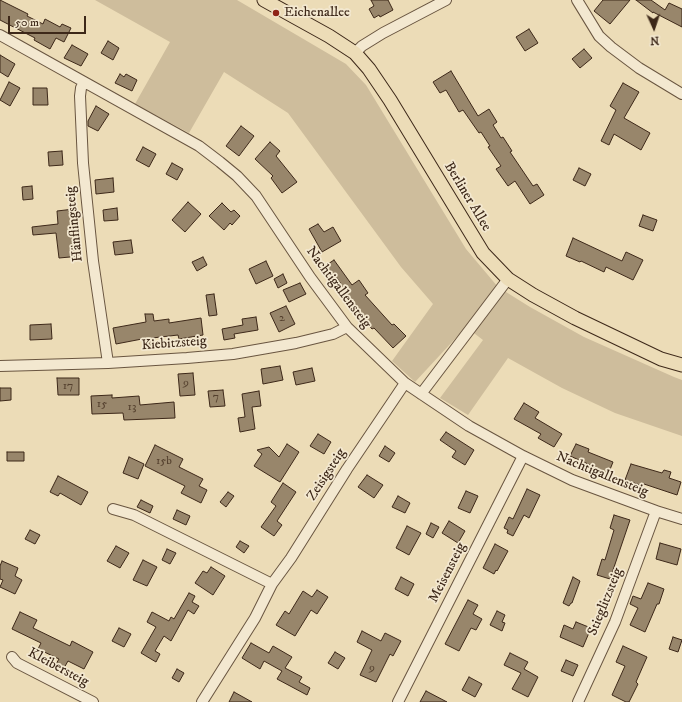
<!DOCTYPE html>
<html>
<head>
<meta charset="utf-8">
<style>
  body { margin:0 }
  #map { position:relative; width:682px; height:702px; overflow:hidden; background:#ecdcb7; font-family:"IM FELL DW Pica",serif }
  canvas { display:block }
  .north { position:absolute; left:634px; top:8px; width:40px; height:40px; -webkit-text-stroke:3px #f3e8d0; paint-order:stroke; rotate:177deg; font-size:11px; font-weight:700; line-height:16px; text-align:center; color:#3d2819 }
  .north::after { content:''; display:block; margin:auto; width:14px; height:18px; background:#3d2819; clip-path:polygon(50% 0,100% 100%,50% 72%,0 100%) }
  .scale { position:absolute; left:8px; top:16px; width:78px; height:18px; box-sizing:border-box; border:2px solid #3d2819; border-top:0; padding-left:5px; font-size:12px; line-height:14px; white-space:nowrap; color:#3d2819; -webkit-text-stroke:3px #f3e8d0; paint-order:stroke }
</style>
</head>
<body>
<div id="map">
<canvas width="682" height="702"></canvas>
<div class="north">N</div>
<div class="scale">50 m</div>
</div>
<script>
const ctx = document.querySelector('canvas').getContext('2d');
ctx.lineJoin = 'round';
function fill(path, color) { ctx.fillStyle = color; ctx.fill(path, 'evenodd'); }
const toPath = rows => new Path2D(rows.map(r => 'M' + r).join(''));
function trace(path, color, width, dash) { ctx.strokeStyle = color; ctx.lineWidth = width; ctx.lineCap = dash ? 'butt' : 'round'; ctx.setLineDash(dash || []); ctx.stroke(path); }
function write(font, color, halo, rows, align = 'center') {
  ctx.font = font + ' "IM FELL DW Pica",serif'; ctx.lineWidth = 3.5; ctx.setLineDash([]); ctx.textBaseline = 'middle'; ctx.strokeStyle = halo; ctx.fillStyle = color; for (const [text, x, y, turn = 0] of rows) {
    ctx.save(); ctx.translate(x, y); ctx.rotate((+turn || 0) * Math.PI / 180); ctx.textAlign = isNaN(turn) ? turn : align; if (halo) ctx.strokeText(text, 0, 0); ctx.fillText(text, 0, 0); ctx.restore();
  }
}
const green = toPath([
  [95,0,237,0,346,64,366,85,466,249,498,287,530,307,584,337,674,377,682,380,682,436,615,413,562,388,508,358,468,415,440,398,483,340,466,327,415,382,392,361,433,304,401,267,288,113,224,72,189,133,135,104,170,42]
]);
const building = toPath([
  [0,0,28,14,27,16,43,24,45,19,60,27,62,24,71,28,64,42,56,38,50,49,34,40,35,38,0,20,0,0],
  [371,0,388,0,393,10,380,17,379,15,374,18,369,9,374,6,371,0],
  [603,0,630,0,610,24,594,11,603,0],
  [636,0,651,0,665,10,669,3,682,9,682,27,653,12,653,13,636,0],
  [529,29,538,43,525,51,516,37,529,29],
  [108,41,119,48,113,60,101,53,108,41],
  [72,45,88,54,81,66,64,58,72,45],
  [584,49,592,58,580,68,572,59,584,49],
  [0,55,15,64,8,77,0,72,0,55],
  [451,71,478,116,489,109,497,122,493,125,501,138,503,137,512,151,510,152,533,186,537,184,544,195,530,204,515,181,508,186,496,169,501,166,488,147,490,146,481,132,479,133,463,110,459,112,446,90,440,93,433,82,451,71],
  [120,74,124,77,126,74,137,80,132,91,115,83,120,74],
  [9,82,20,88,10,106,0,100,9,82],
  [623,83,639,92,624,118,650,133,641,150,614,134,609,145,601,141,616,110,610,106,623,83],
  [33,88,47,88,48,105,33,105,33,88],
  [96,106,109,114,98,131,88,126,88,121,96,106],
  [241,126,254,136,239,156,226,146,241,126],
  [270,142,280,151,276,156,297,182,282,193,271,178,273,176,255,159,270,142],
  [143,147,156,154,149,167,136,160,143,147],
  [62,151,63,165,49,166,48,152,62,151],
  [172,163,183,169,177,180,166,174,172,163],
  [579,168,591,174,585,186,573,180,579,168],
  [113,178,114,192,96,194,95,180,113,178],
  [32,186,33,199,23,200,22,187,32,186],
  [188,202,201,214,185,232,172,220,188,202],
  [222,203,231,212,234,210,240,216,232,225,230,223,224,230,209,216,222,203],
  [117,208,118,220,104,221,103,210,117,208],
  [74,209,77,238,79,238,81,256,59,258,56,233,33,235,32,227,58,224,57,211,74,209],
  [643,215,657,220,653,231,639,226,643,215],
  [318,224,324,232,333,227,341,241,322,252,309,229,318,224],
  [573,238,622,261,626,252,643,260,633,280,606,267,604,272,581,261,580,262,566,256,573,238],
  [131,240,133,253,115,255,113,242,131,240],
  [203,257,207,265,197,271,192,262,203,257],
  [334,260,352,285,359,280,368,293,365,295,392,325,394,324,406,336,393,348,374,328,372,329,350,305,349,306,340,293,345,290,335,275,330,279,322,268,334,260],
  [266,261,273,276,256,284,249,269,266,261],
  [283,274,287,283,278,288,274,279,283,274],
  [300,283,306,294,289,302,283,290,300,283],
  [214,294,217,315,209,316,206,295,214,294],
  [286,306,295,324,279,332,270,313,286,306],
  [145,314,153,314,154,321,169,319,169,323,201,318,203,335,179,339,178,335,152,338,153,345,143,346,142,339,116,344,113,328,146,322,145,314],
  [256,317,258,330,234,334,235,338,224,340,222,329,243,325,242,319,256,317],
  [51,324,52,339,30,340,30,325,51,324],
  [280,366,283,380,263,384,261,369,280,366],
  [312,368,315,381,296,385,293,372,312,368],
  [193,373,195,395,180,396,178,374,193,373],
  [57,378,79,378,79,395,58,395,57,378],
  [0,388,11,388,11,400,0,401,0,388],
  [223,390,225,406,210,407,208,391,223,390],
  [259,391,261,406,252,407,255,429,240,432,238,418,245,417,242,394,259,391],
  [112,395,112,398,139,396,140,405,174,402,175,418,124,420,123,413,92,414,91,396,112,395],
  [524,403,539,412,535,418,562,434,554,447,538,438,541,434,514,419,524,403],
  [446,432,474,450,465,465,452,457,456,451,440,440,446,432],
  [318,434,331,442,324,454,310,446,318,434],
  [287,444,299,452,280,482,254,466,262,454,257,450,269,447,279,457,287,444],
  [576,444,589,449,588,452,613,462,607,477,593,471,595,467,570,456,576,444],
  [155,445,183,459,179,467,203,479,199,486,207,490,201,503,181,493,185,486,145,466,155,445],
  [385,446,395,453,389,462,379,456,385,446],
  [7,452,24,452,24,461,7,461,7,452],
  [129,457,144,464,138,479,123,473,129,457],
  [631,464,662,473,664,470,671,472,669,478,681,482,677,495,644,484,643,486,625,480,631,464],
  [367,475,383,485,374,498,358,487,367,475],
  [58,476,88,492,81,505,60,493,58,496,50,492,58,476],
  [283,483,296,492,277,521,282,525,274,536,261,527,276,506,271,502,283,483],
  [527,489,540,495,529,518,524,515,513,536,507,533,508,530,504,528,509,517,513,519,527,489],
  [466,491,478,496,470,513,458,508,466,491],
  [228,492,234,496,226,507,220,502,228,492],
  [398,496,410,503,405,513,392,507,398,496],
  [141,500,153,506,150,513,137,507,141,500],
  [177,510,190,516,186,525,173,519,177,510],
  [614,515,630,520,610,579,597,575,602,559,605,560,614,530,610,528,614,515],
  [449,521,465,531,458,543,442,533,449,521],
  [431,523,439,527,433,538,426,534,431,523],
  [407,526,421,533,409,555,396,548,407,526],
  [30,530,40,535,35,544,25,539,30,530],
  [240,541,249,546,244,553,236,547,240,541],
  [660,543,681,549,677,565,656,559,660,543],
  [495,544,508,551,497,571,496,570,494,574,483,568,495,544],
  [116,546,129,553,120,568,107,561,116,546],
  [167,549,176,553,170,564,162,560,167,549],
  [143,560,157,567,147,586,133,580,143,560],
  [2,561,18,568,15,576,22,580,15,594,0,587,3,580,0,579,0,566,2,561],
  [211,567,225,576,213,595,195,583,203,571,207,573,211,567],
  [401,577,414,584,408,596,395,589,401,577],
  [573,577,580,581,572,603,571,603,569,606,563,603,573,577],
  [648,583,664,589,659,604,657,604,645,632,630,625,638,608,630,604,633,596,641,599,648,583],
  [317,590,328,597,317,614,311,610,295,636,276,625,285,611,289,614,303,591,312,597,317,590],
  [189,593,195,596,192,602,199,606,194,614,188,610,171,641,164,636,155,651,160,654,156,662,141,653,156,627,147,622,152,612,169,621,171,617,174,619,189,593],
  [468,600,478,605,473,614,482,619,476,630,471,628,459,651,445,644,468,600],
  [497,611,505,615,502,622,505,623,502,631,490,625,497,611],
  [20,612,37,620,33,628,70,646,72,641,93,652,84,669,68,661,64,668,56,664,59,659,38,649,41,643,12,629,20,612],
  [576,622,591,628,583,647,560,637,564,625,573,629,576,622],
  [119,628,131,634,124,647,112,641,119,628],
  [362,631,381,641,385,633,401,641,393,656,390,654,376,682,360,675,372,650,357,642,362,631],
  [673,637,682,640,678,652,669,649,673,637],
  [251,643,269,653,273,646,292,657,285,668,302,677,299,682,310,688,307,695,277,679,282,671,264,661,260,669,242,658,251,643],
  [623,646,647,657,636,682,638,684,629,702,626,702,612,695,625,666,616,662,623,646],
  [335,652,345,658,338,669,328,663,335,652],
  [510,653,528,662,524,669,538,677,528,697,512,689,521,673,504,665,510,653],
  [566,660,578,665,573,676,561,671,566,660],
  [177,669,184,673,179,682,172,678,177,669],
  [469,677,482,684,475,697,462,690,469,677],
  [426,691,447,702,420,702,426,691],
  [234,692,252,702,229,702,234,692]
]);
const minor = toPath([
  [577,0,599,36,611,47,639,68,682,94],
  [0,35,199,146,220,162,237,176,256,196,310,277,347,327,405,383,469,426,523,456,572,480,656,511,682,519],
  [355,53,362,46,383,33,446,0],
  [84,82,81,88,80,96,83,163,93,261,108,363],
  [0,366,108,363,187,358,233,354,296,343,333,334,347,327],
  [421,394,508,279],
  [113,509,134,515,272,584],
  [12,657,17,663,93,702],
  [202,702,255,618,272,584,291,558,347,469,405,383],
  [398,702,523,456],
  [578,702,615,622,656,511]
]);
const major = toPath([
  [264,0,329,36,355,53,369,69,390,100,483,253,508,279,533,295,575,318,661,359,682,365]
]);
const markers = [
  [276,13,4,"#8f2418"]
];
const numberNames = [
  ["2",282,319],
  ["9",186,384],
  ["17",68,387],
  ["7",216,398],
  ["15",102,405],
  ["13",132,408],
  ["15b",164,462],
  ["9",372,669]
];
const poiNames = [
  ["Eichenallee",284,13]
];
const streetNames = [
  ["Berliner Allee",467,197,59],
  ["Hänflingsteig",75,224,-96],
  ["Nachtigallensteig",338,288,53],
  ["Kiebitzsteig",174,344,-4],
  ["Zeisigsteig",327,475,-57],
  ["Nachtigallensteig",602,475,22],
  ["Meisensteig",448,573,-63],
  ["Stieglitzsteig",606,602,-68],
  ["Kleibersteig",58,668,28]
];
fill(green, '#cebd9c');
fill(building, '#98866b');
trace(building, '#3d2819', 1);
trace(minor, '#695540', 12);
trace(major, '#3d2819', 15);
trace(minor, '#f3e8d0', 10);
trace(major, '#ecdcb7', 13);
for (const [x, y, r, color] of markers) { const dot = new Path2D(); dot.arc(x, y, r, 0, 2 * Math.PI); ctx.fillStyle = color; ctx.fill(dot); trace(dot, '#f3e8d0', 1.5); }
write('12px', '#54402e', null, numberNames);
write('14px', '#3d2819', '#f3e8d0', poiNames, 'left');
write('14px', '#3d2819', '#f3e8d0', streetNames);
</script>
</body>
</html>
